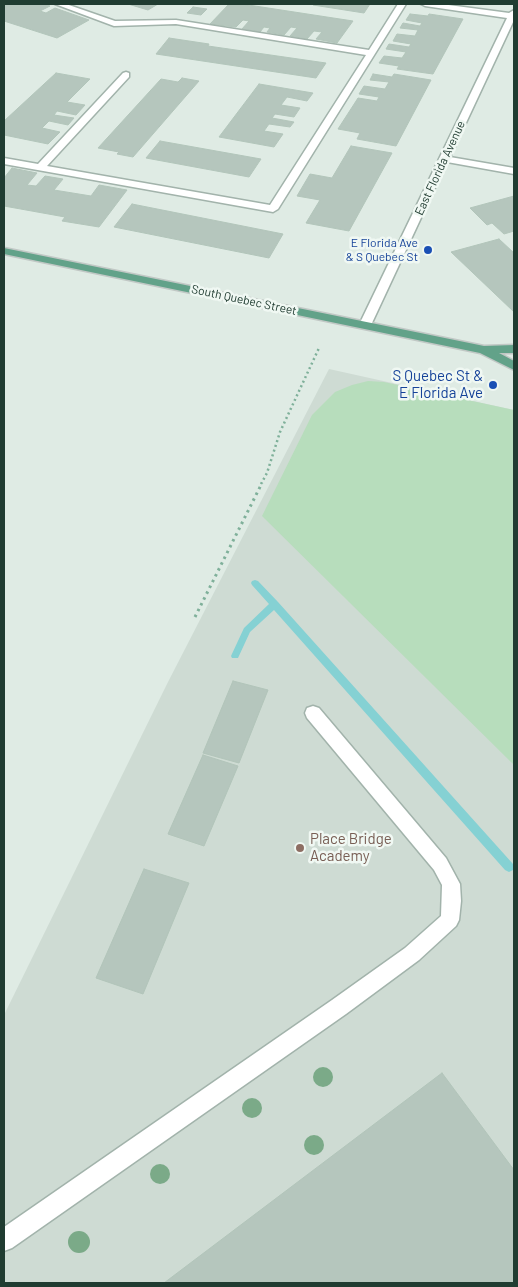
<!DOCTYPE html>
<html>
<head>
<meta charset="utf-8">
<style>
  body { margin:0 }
  #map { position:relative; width:518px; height:1287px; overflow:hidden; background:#dfebe4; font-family:Barlow,sans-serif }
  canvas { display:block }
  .frame { position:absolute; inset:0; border:5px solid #203c31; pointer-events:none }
</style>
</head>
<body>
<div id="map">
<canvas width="518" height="1287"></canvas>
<div class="frame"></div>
</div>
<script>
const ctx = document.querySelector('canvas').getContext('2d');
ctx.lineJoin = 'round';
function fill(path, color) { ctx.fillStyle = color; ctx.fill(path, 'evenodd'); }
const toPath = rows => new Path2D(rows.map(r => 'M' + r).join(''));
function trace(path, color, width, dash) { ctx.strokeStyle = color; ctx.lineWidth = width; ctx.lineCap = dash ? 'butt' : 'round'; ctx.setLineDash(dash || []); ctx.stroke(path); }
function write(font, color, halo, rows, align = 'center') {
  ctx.font = font + ' Barlow,sans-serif'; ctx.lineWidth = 5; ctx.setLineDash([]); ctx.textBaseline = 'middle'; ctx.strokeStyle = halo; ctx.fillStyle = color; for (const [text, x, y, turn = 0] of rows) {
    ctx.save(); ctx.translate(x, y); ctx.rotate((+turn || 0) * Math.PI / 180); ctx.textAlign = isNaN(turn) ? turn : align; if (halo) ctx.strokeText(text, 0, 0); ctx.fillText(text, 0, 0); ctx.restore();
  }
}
const built = toPath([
  [329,369,514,410,514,1283,4,1283,4,1015,168,682]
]);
const green = toPath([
  [368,381,384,382,514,410,514,765,262,516,312,415,335,392,352,385]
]);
const stream = toPath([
  [255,580,258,581,278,602,513,864,514,867,513,870,509,872,505,870,274,610,250,632,238,658,232,658,231,656,244,628,269,604,252,585,251,583,252,581,255,580]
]);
const building = toPath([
  [4,4,43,4,50,6,40,11,46,13,55,8,89,20,57,38,4,21,4,4],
  [128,4,158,4,148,10,128,4],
  [229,4,242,4,353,21,337,43,316,39,322,32,314,31,307,39,290,36,297,28,291,27,284,35,267,32,270,28,264,27,260,32,242,29,249,21,243,20,236,27,210,24,229,4],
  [314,4,370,4,364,13,313,5,314,4],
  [193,7,207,9,201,15,187,13,193,7],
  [410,14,428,16,429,14,463,19,433,74,397,69,399,66,379,63,384,56,402,58,406,52,386,49,389,44,409,47,411,44,393,41,397,34,415,36,418,30,400,28,403,23,420,26,422,23,406,20,410,14],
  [169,38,209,44,208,46,326,63,316,78,156,54,169,38],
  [56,73,90,79,67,102,85,105,76,115,57,111,54,115,74,118,68,125,49,121,42,128,60,132,48,144,4,135,4,121,56,73],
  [373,74,392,77,394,74,431,80,396,146,357,139,360,133,338,129,358,98,377,101,379,97,359,94,364,86,385,89,389,82,370,80,373,74],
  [182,78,199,81,133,157,117,154,119,152,98,148,161,79,178,82,182,78],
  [259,84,313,93,307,101,287,97,281,105,300,108,294,117,275,114,272,118,294,122,290,127,269,124,264,131,283,134,274,147,219,137,259,84],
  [160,141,261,159,249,177,146,158,160,141],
  [351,146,392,153,349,231,306,223,320,200,297,196,310,174,332,178,351,146],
  [12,168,37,173,27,185,36,186,45,176,63,179,54,190,91,196,99,185,127,190,99,227,62,221,65,217,4,206,4,178,12,168],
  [514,196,514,231,504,234,492,223,487,225,470,208,514,196],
  [132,204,283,234,269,258,114,227,132,204],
  [499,239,514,253,514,312,451,252,499,239],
  [233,681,268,690,239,763,203,753,233,681],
  [203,755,238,766,204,846,168,834,203,755],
  [144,869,189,883,143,994,96,978,144,869],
  [442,1073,514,1170,514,1283,164,1283,442,1073]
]);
const pathFar1 = toPath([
  [261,484,267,473,280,432,319,348]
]);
const path = toPath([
  [195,617,262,483]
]);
const minor = toPath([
  [55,4,66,4,115,21,176,20,369,50,398,4,406,4,278,209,273,212,4,164,4,158,38,164,123,73,126,72,129,73,129,77,47,166,270,205,366,55,176,24,114,26,55,4],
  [421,4,441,4,509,13,514,10,514,20,450,157,514,168,514,174,447,162,371,325,365,328,359,325,507,18,425,6,421,4],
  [313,706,319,708,446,858,460,884,461,901,459,920,456,926,419,960,346,1014,12,1248,4,1251,4,1227,332,1000,405,948,441,916,442,885,434,870,307,718,305,713,307,708,313,706]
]);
const major = toPath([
  [4,248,484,346,514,345,514,353,499,353,514,361,514,370,480,353,4,254,4,248]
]);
const trees = [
  [323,1077,10],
  [252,1108,10],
  [314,1145,10],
  [160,1174,10],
  [79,1242,11]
];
const markers = [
  [428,250,5,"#1a4fb4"],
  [493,385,5,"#1a4fb4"],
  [300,848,5,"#8d6e63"]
];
const farStreetnames = [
  ["East Florida Avenue",440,168,-65],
  ["South Quebec Street",244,300,12]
];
const farTransitnames = [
  ["E Florida Ave",418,243],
  ["& S Quebec St",418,257]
];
const transitNames = [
  ["S Quebec St &",483,376],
  ["E Florida Ave",483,393]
];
const educationNames = [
  ["Place Bridge",310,839],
  ["Academy",310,856]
];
fill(built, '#cedbd3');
fill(green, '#b7ddbc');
fill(stream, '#85d1d3');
fill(building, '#b5c6bd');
trace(building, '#b2c5ba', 1);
trace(minor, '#a2b3ab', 3);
trace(major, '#c1c8c5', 3);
trace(pathFar1, '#7fb09a', 2.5, [2, 3]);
trace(path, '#7fb09a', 3, [2.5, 4]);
fill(minor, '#fff');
fill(major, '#62a289');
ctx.fillStyle = '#7baa88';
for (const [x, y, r] of trees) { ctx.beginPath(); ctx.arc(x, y, r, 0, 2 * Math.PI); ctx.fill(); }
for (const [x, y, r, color] of markers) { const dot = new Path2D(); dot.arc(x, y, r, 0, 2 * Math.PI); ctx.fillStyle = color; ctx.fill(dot); trace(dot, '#f0f8f3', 2); }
write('12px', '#203c31', '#f0f8f3', farStreetnames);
write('12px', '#164399', '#f0f8f3', farTransitnames, 'right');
write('15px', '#164399', '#f0f8f3', transitNames, 'right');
write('15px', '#785e54', '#f0f8f3', educationNames, 'left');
</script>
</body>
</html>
